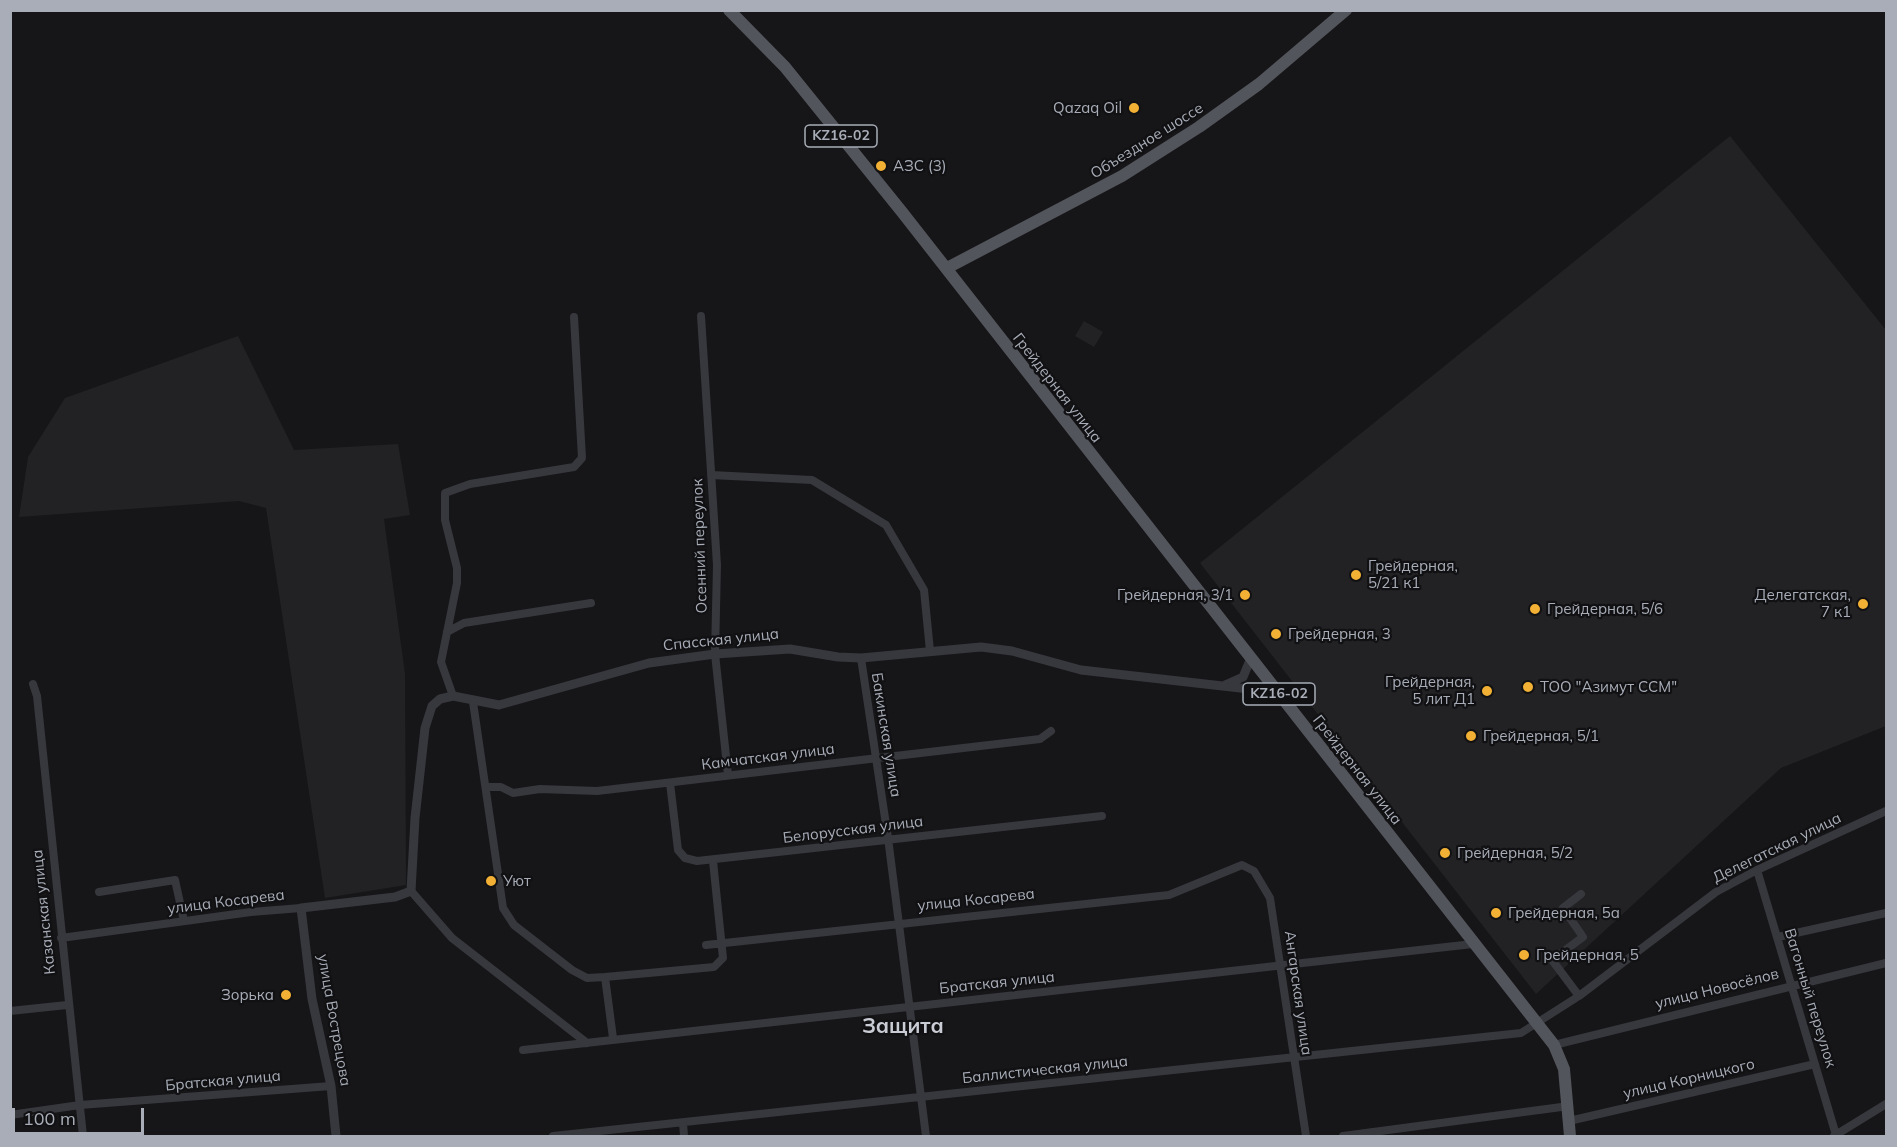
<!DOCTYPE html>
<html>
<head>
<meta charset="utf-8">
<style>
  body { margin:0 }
  #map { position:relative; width:1897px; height:1147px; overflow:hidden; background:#161618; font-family:Mulish,sans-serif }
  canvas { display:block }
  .frame { position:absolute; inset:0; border:12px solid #a8adb8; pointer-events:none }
  .scale { position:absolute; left:12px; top:1108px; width:132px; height:27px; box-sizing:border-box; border:3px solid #a8adb8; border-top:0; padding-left:8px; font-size:18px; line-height:21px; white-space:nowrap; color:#a8adb8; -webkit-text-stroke:4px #111113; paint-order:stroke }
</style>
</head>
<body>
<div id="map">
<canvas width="1897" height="1147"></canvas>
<div class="frame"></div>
<div class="scale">100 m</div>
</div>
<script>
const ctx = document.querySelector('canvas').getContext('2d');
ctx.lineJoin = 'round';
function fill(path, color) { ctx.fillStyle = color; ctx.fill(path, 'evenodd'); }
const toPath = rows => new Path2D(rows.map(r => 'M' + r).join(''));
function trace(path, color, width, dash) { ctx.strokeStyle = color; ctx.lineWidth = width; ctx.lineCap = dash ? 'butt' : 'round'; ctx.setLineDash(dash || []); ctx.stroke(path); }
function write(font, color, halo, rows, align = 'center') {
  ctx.font = font + ' Mulish,sans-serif'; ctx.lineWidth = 4.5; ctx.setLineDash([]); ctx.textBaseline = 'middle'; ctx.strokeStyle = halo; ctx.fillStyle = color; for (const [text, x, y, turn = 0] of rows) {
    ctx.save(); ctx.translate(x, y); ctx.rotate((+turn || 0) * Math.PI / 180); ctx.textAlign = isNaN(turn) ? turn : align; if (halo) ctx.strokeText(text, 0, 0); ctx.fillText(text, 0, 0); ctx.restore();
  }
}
const built = toPath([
  [1730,136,1886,330,1886,726,1781,768,1536,994,1200,563],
  [1084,321,1103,332,1094,347,1075,336],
  [238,336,294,450,398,444,410,515,384,519,405,674,406,885,325,898,266,508,239,501,19,517,28,457,65,398]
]);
const minor = toPath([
  [701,316,717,565,715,654,728,775],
  [711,475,812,480,886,525,924,590,930,651],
  [447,632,464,623,591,603],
  [861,658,888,838,926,1136],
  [33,684,37,696,83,1136],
  [453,696,441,662,457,583,457,568,445,520,445,493,470,484,574,467,582,458,574,317],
  [473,702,503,908,514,925,572,970,587,978,605,977,613,1038],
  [670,783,678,850,685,858,697,861,1102,816],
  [486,787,501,787,513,793,540,789,597,791,1040,739,1051,731],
  [1757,870,1836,1135],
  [411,891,452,938,587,1043],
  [99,892,175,880,184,921],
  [1778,937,1886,913],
  [61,938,251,912,301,908],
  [706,945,1169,895,1242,865,1254,871,1270,898,1306,1136],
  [605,977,714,967,723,958,713,861],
  [1579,996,1552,960,1583,937,1563,908,1581,894],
  [10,1011,67,1005],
  [1554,1045,1886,963],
  [523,1050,1473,944],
  [10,1115,80,1105,331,1086],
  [1569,1121,1815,1064],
  [683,1123,684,1136],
  [553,1136,1521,1033,1579,996,1716,892,1757,870,1886,811],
  [1343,1136,1569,1106],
  [1834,1136,1886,1104]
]);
const tertiary = toPath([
  [1225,685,1243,677,1251,658],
  [336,1136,331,1086,312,999,301,908,395,897,411,891,415,818,425,728,432,706,440,699,453,696,499,705,649,663,715,654,790,649,838,657,861,658,981,647,1012,651,1081,670,1258,690,1285,702]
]);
const primary = toPath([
  [729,10,785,67,902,212,1554,1045,1564,1069,1570,1136],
  [947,268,1122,176,1199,127,1259,84,1346,10]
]);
const markers = [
  [1134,108,6,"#f2b134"],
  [881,166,6,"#f2b134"],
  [1356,575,6,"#f2b134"],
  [1245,595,6,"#f2b134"],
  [1863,604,6,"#f2b134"],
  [1535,609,6,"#f2b134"],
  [1276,634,6,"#f2b134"],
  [1528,687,6,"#f2b134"],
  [1487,691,6,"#f2b134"],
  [1471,736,6,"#f2b134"],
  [1445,853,6,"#f2b134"],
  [491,881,6,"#f2b134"],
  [1496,913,6,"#f2b134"],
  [1524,955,6,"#f2b134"],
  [286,995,6,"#f2b134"]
];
const shields = [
  [841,136,72],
  [1279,694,72]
];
const shieldNames = [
  ["KZ16-02",841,136],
  ["KZ16-02",1279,694]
];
const poiNames = [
  ["Qazaq Oil",1122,108,"right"],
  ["АЗС (3)",893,166],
  ["Грейдерная,",1368,566],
  ["5/21 к1",1368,583],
  ["Грейдерная, 3/1",1233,595,"right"],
  ["Делегатская,",1851,595,"right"],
  ["7 к1",1851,612,"right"],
  ["Грейдерная, 5/6",1547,609],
  ["Грейдерная, 3",1288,634],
  ["Грейдерная,",1475,682,"right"],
  ["5 лит Д1",1475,699,"right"],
  ["ТОО \"Азимут ССМ\"",1540,687],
  ["Грейдерная, 5/1",1483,736],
  ["Грейдерная, 5/2",1457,853],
  ["Уют",503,881],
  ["Грейдерная, 5а",1508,913],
  ["Грейдерная, 5",1536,955],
  ["Зорька",274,995,"right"]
];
const streetNames = [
  ["Объездное шоссе",1147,141,-32],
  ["Грейдерная улица",1057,388,52],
  ["Осенний переулок",700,546,-92],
  ["Спасская улица",721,640,-6],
  ["Бакинская улица",886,735,81],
  ["Камчатская улица",768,757,-7],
  ["Грейдерная улица",1357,770,52],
  ["Белорусская улица",853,830,-7],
  ["Делегатская улица",1777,848,-26],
  ["улица Косарева",976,900,-6],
  ["улица Косарева",226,902,-7],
  ["Казанская улица",44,912,-96],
  ["Братская улица",997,983,-6],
  ["улица Новосёлов",1717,989,-14],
  ["Ангарская улица",1298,993,82],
  ["Вагонный переулок",1810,998,73],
  ["улица Вострецова",334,1020,80],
  ["Баллистическая улица",1045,1070,-6],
  ["улица Корницкого",1689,1079,-13],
  ["Братская улица",223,1081,-5]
];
const districtNames = [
  ["Защита",903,1027]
];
fill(built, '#222225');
trace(minor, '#37383d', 8);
trace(tertiary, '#37383d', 9);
trace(primary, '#53555c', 12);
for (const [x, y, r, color] of markers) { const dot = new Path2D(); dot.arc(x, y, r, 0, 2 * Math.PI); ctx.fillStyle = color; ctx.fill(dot); trace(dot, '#111113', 2); }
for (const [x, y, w] of shields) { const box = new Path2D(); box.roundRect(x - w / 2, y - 11, w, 22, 4.5); ctx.fillStyle = '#111113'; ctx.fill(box); trace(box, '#a8adb8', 1.5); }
write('bold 14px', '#a8adb8', null, shieldNames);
write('15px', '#a8adb8', '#111113', poiNames, 'left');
write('15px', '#a8adb8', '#111113', streetNames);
write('bold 21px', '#c9ccd4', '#111113', districtNames);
</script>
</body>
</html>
